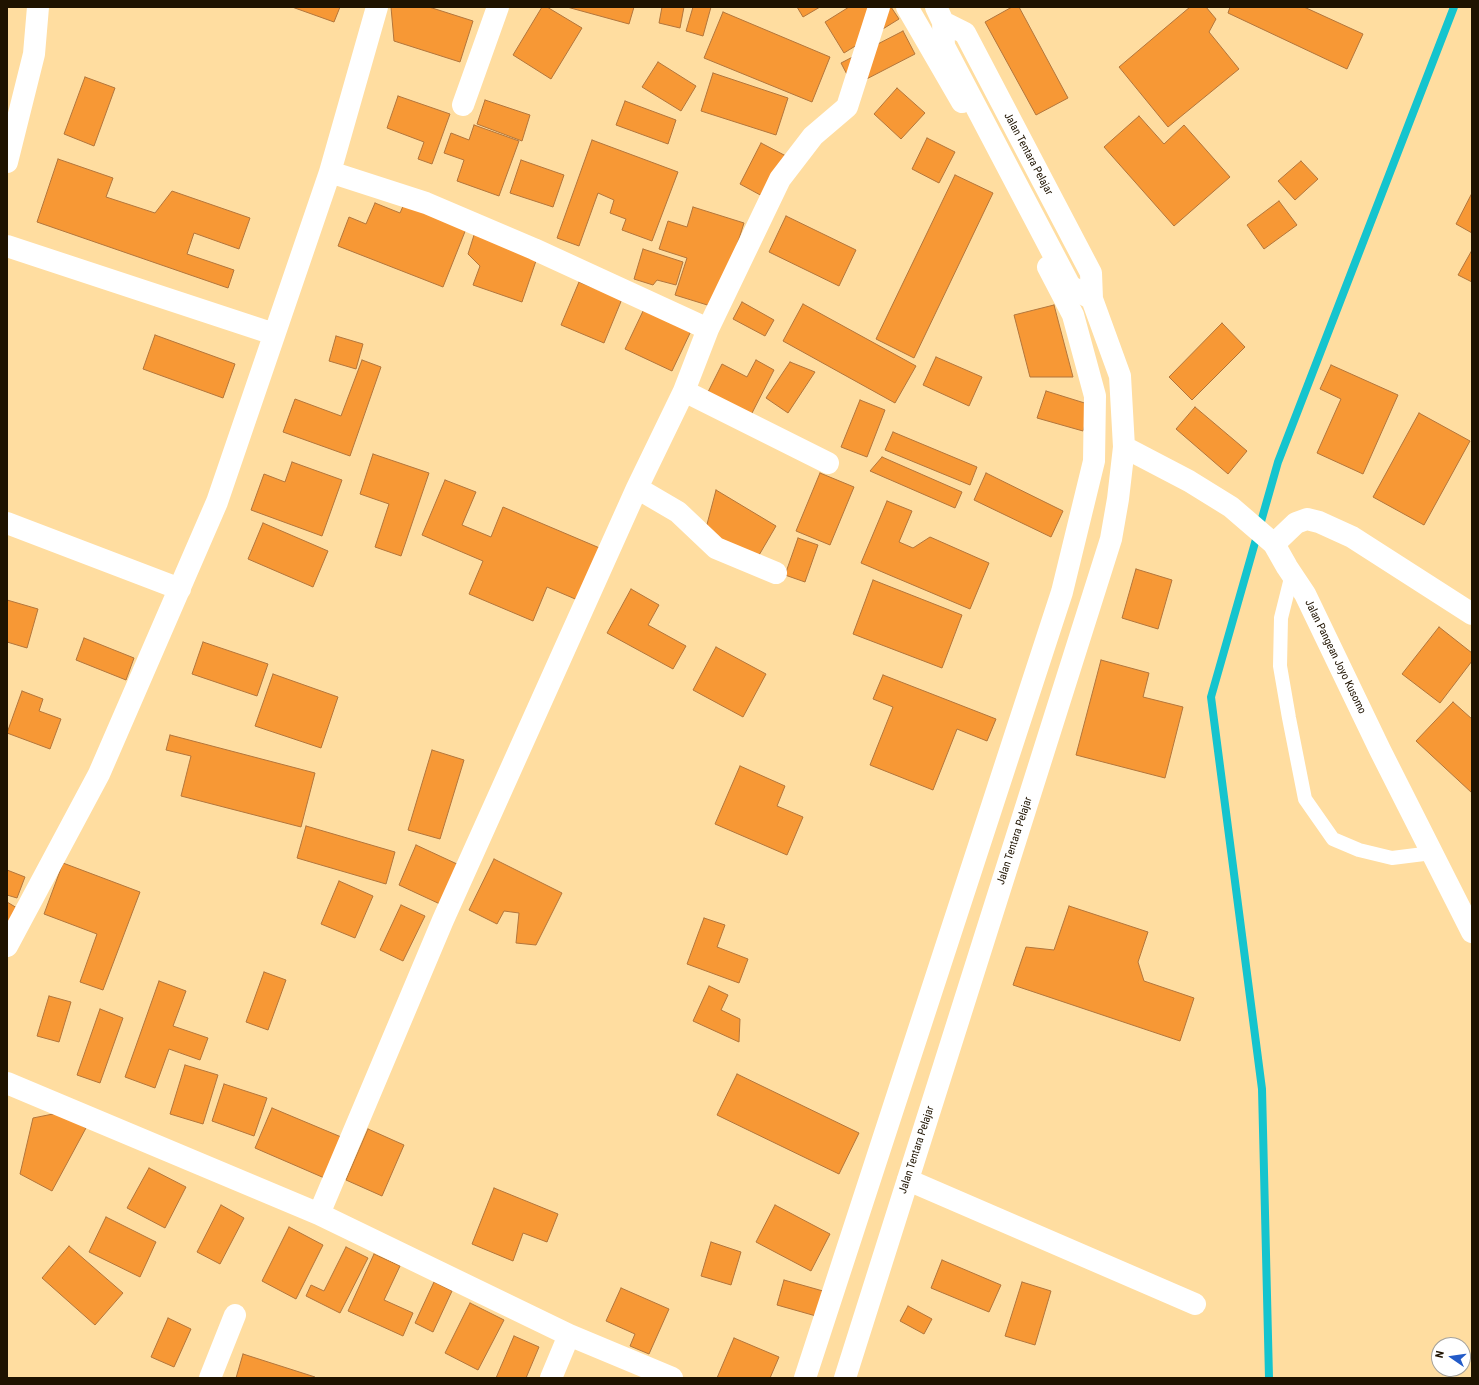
<!DOCTYPE html>
<html>
<head>
<meta charset="utf-8">
<style>
  body { margin:0 }
  #map { position:relative; width:1479px; height:1385px; overflow:hidden; background:#ffdda0; font-family:"Roboto Condensed",sans-serif }
  canvas { display:block }
  .frame { position:absolute; inset:0; border:8px solid #1f1300; pointer-events:none }
  .north { position:absolute; left:1431px; top:1337px; width:40px; height:40px; box-sizing:border-box; background:#fff; border:1px solid #a5a199; border-radius:50%; rotate:283deg; font-size:11px; font-weight:700; line-height:16px; text-align:center; color:#1f1300 }
  .north::after { content:''; display:block; margin:auto; width:14px; height:18px; background:#235bc8; clip-path:polygon(50% 0,100% 100%,50% 72%,0 100%) }
</style>
</head>
<body>
<div id="map">
<canvas width="1479" height="1385"></canvas>
<div class="frame"></div>
<div class="north">N</div>
</div>
<script>
const ctx = document.querySelector('canvas').getContext('2d');
ctx.lineJoin = 'round';
const toPath = rows => new Path2D(rows.map(r => 'M' + r).join(''));
function trace(path, color, width, dash) { ctx.strokeStyle = color; ctx.lineWidth = width; ctx.lineCap = dash ? 'butt' : 'round'; ctx.setLineDash(dash || []); ctx.stroke(path); }
function fill(path, color) { ctx.fillStyle = color; ctx.fill(path, 'evenodd'); }
function write(font, color, halo, rows, align = 'center') {
  ctx.font = font + ' "Roboto Condensed",sans-serif'; ctx.lineWidth = 3.5; ctx.setLineDash([]); ctx.textBaseline = 'middle'; ctx.strokeStyle = halo; ctx.fillStyle = color; for (const [text, x, y, turn = 0] of rows) {
    ctx.save(); ctx.translate(x, y); ctx.rotate((+turn || 0) * Math.PI / 180); ctx.textAlign = isNaN(turn) ? turn : align; if (halo) ctx.strokeText(text, 0, 0); ctx.fillText(text, 0, 0); ctx.restore();
  }
}
const stream = toPath([
  [1269,1378,1262,1089,1211,697,1278,462,1454,7]
]);
const building = toPath([
  [292,7,340,7,334,22,292,7],
  [391,7,429,7,473,21,460,62,394,41,391,7],
  [542,7,547,7,582,28,551,79,513,55,542,7],
  [567,7,634,7,629,24,567,7],
  [662,7,684,7,680,28,659,23,662,7],
  [693,7,711,7,703,36,686,31,693,7],
  [797,7,820,7,803,17,797,7],
  [849,7,891,7,899,19,844,53,825,22,849,7],
  [1012,7,1019,7,1068,98,1036,115,985,22,1012,7],
  [1190,7,1206,7,1216,19,1209,32,1239,69,1168,127,1119,67,1190,7],
  [1230,7,1304,7,1363,34,1347,69,1228,13,1230,7],
  [723,12,830,57,812,102,704,58,723,12],
  [903,31,915,54,853,86,841,63,903,31],
  [658,62,696,86,681,111,642,87,658,62],
  [713,73,788,98,776,135,701,111,713,73],
  [85,77,115,88,94,146,64,134,85,77],
  [897,88,925,113,901,139,874,114,897,88],
  [398,96,450,114,432,164,418,159,424,142,387,128,398,96],
  [485,100,530,115,522,141,477,124,485,100],
  [625,101,676,120,668,144,616,125,625,101],
  [1139,116,1164,144,1184,125,1230,177,1174,226,1104,147,1139,116],
  [474,125,519,141,499,196,457,181,464,160,444,153,451,133,469,140,474,125],
  [927,138,955,152,939,183,912,169,927,138],
  [592,140,678,172,652,241,622,230,626,219,610,213,614,200,598,193,579,246,557,238,592,140],
  [761,143,786,156,764,197,740,184,761,143],
  [58,159,113,178,106,197,155,213,172,191,250,218,239,249,194,233,187,254,234,270,228,288,37,222,58,159],
  [521,160,564,175,553,207,510,193,521,160],
  [1301,161,1318,179,1295,200,1278,181,1301,161],
  [955,175,993,193,914,358,876,339,955,175],
  [1472,193,1472,233,1456,224,1472,193],
  [1279,201,1297,225,1264,249,1247,225,1279,201],
  [375,203,400,213,404,204,466,229,443,287,338,246,349,217,366,224,375,203],
  [693,207,744,223,717,308,675,295,687,258,659,249,668,221,687,227,693,207],
  [786,216,856,250,839,286,769,252,786,216],
  [475,232,538,255,522,302,473,285,480,266,468,254,475,232],
  [643,249,683,262,676,285,657,280,653,285,634,279,643,249],
  [1472,250,1472,282,1458,275,1472,250],
  [579,282,622,299,604,343,561,325,579,282],
  [742,302,774,320,765,336,733,319,742,302],
  [803,304,916,366,895,403,783,341,803,304],
  [1054,305,1073,377,1030,377,1014,315,1054,305],
  [644,309,691,331,672,371,625,349,644,309],
  [1222,323,1245,347,1192,400,1169,377,1222,323],
  [155,335,235,364,223,398,143,369,155,335],
  [336,336,363,344,356,369,329,361,336,336],
  [936,357,982,377,969,406,923,385,936,357],
  [362,360,381,367,350,456,283,432,295,399,341,416,362,360],
  [756,360,774,370,750,417,707,394,722,364,747,377,756,360],
  [790,362,815,372,788,413,766,398,790,362],
  [1331,365,1398,395,1363,474,1317,453,1341,399,1320,389,1331,365],
  [1046,391,1091,405,1083,431,1037,418,1046,391],
  [860,400,885,410,867,457,841,447,860,400],
  [1195,407,1247,451,1228,474,1176,429,1195,407],
  [1419,413,1470,441,1424,525,1373,497,1419,413],
  [893,432,977,467,970,485,885,450,893,432],
  [373,454,429,473,401,556,375,547,389,504,360,494,373,454],
  [882,457,962,492,955,508,870,471,882,457],
  [292,462,342,480,322,536,251,510,264,474,285,482,292,462],
  [820,473,854,487,830,545,796,531,820,473],
  [986,473,1063,511,1051,537,974,500,986,473],
  [445,480,476,492,462,525,491,537,503,507,602,549,580,601,547,587,533,621,469,594,483,561,422,535,445,480],
  [716,490,776,526,755,562,705,532,716,490],
  [887,501,912,511,899,542,913,548,930,537,989,563,970,609,861,563,887,501],
  [263,523,328,551,313,587,248,559,263,523],
  [798,538,818,545,805,582,785,575,798,538],
  [1136,569,1172,580,1158,629,1122,618,1136,569],
  [873,580,962,615,942,668,853,634,873,580],
  [631,589,659,605,648,625,686,646,673,669,607,633,631,589],
  [7,600,38,609,27,648,7,642,7,600],
  [1439,627,1472,653,1472,661,1440,703,1402,674,1439,627],
  [84,638,134,658,126,680,76,660,84,638],
  [203,642,268,664,257,696,192,674,203,642],
  [716,647,766,674,743,717,693,690,716,647],
  [1101,660,1149,673,1143,697,1183,707,1165,778,1076,755,1101,660],
  [273,674,338,697,321,748,255,726,273,674],
  [883,675,996,719,987,741,957,729,933,790,870,765,893,707,873,699,883,675],
  [22,691,43,699,39,711,61,719,50,749,7,733,22,691],
  [1453,702,1472,719,1472,793,1416,741,1453,702],
  [170,735,315,773,301,827,181,796,191,756,166,750,170,735],
  [432,750,464,760,440,839,408,830,432,750],
  [740,766,785,786,777,806,803,817,787,855,715,824,740,766],
  [306,826,395,852,386,884,297,858,306,826],
  [416,845,457,864,440,904,399,885,416,845],
  [494,859,562,893,536,945,516,943,519,913,504,911,497,924,469,910,494,859],
  [63,863,140,892,103,990,80,982,97,934,44,914,63,863],
  [7,870,25,877,17,898,7,895,7,870],
  [339,881,373,896,355,938,321,924,339,881],
  [7,902,17,908,7,928,7,902],
  [401,905,425,916,403,961,380,950,401,905],
  [1069,906,1148,932,1138,962,1144,981,1194,998,1180,1041,1013,985,1026,947,1054,950,1069,906],
  [704,918,725,925,717,947,748,959,739,983,687,964,704,918],
  [264,972,286,980,268,1030,246,1022,264,972],
  [159,981,186,991,173,1026,208,1038,200,1060,169,1049,155,1088,125,1077,159,981],
  [709,986,728,995,721,1010,740,1019,739,1042,693,1021,709,986],
  [49,996,71,1002,59,1042,37,1036,49,996],
  [100,1009,123,1018,100,1083,77,1075,100,1009],
  [185,1065,218,1075,203,1124,170,1114,185,1065],
  [737,1074,859,1133,839,1174,717,1115,737,1074],
  [224,1084,267,1098,254,1136,212,1121,224,1084],
  [272,1108,346,1139,329,1180,255,1148,272,1108],
  [58,1113,86,1128,52,1191,20,1174,33,1118,58,1113],
  [368,1129,404,1145,382,1196,346,1180,368,1129],
  [149,1168,186,1187,165,1228,127,1208,149,1168],
  [494,1188,558,1214,547,1242,523,1233,513,1261,472,1244,494,1188],
  [221,1205,244,1218,220,1264,197,1252,221,1205],
  [775,1205,830,1234,811,1271,756,1242,775,1205],
  [106,1217,156,1242,140,1277,89,1252,106,1217],
  [289,1227,323,1245,296,1299,262,1281,289,1227],
  [711,1242,741,1252,731,1285,701,1276,711,1242],
  [69,1246,123,1293,95,1325,42,1278,69,1246],
  [346,1247,368,1258,340,1313,306,1296,311,1285,324,1291,346,1247],
  [374,1254,400,1266,384,1300,413,1313,403,1336,348,1311,374,1254],
  [942,1260,1001,1285,989,1312,931,1288,942,1260],
  [784,1280,823,1291,816,1316,777,1305,784,1280],
  [434,1282,452,1291,433,1332,415,1323,434,1282],
  [1022,1282,1051,1291,1035,1345,1005,1336,1022,1282],
  [621,1288,669,1309,649,1354,630,1346,635,1334,606,1321,621,1288],
  [470,1303,504,1320,478,1370,445,1353,470,1303],
  [908,1306,932,1319,924,1334,900,1321,908,1306],
  [168,1318,191,1329,174,1367,151,1357,168,1318],
  [514,1336,539,1347,526,1378,496,1378,514,1336],
  [734,1338,779,1357,770,1378,717,1378,734,1338],
  [243,1354,315,1377,314,1378,236,1378,243,1354]
]);
const lane = toPath([
  [1292,574,1281,618,1280,666,1289,718,1305,799,1333,839,1359,850,1392,858,1432,853]
]);
const street = toPath([
  [907,7,962,102],
  [463,105,498,7],
  [7,162,34,54,38,7],
  [330,172,426,203,534,249,708,329],
  [7,246,274,334],
  [684,391,828,463],
  [637,488,678,512,716,548,776,573],
  [7,523,180,589],
  [1274,544,1296,523,1307,519,1319,522,1352,537,1472,614],
  [7,946,99,774,217,502,330,172,377,7],
  [7,1083,319,1214,569,1335,672,1378],
  [908,1180,1195,1304],
  [319,1214,443,920,637,488,684,391,708,329,780,179,813,136,847,107,879,7],
  [210,1378,235,1315],
  [551,1378,569,1335],
  [805,1378,1062,592,1094,461,1095,396,1073,315,1048,267]
]);
const secondary = toPath([
  [936,7,943,22,944,46,1070,286,1092,299],
  [1124,447,1189,481,1231,507,1274,544,1287,567,1305,594,1380,750,1472,932],
  [845,1378,1111,539,1118,499,1124,447,1120,376,1092,299,1091,273,965,33,943,22]
]);
const streetNames = [
  ["Jalan Tentara Pelajar",1028,154,62],
  ["Jalan Pangean Joyo Kusomo",1335,657,64],
  ["Jalan Tentara Pelajar",1015,841,-72],
  ["Jalan Tentara Pelajar",917,1150,-72]
];
trace(stream, '#15c4ce', 8);
fill(building, '#f79835');
trace(building, '#b3753b', 1);
trace(lane, '#fff', 14);
trace(street, '#fff', 22);
trace(secondary, '#fff', 22);
write('11px', '#1f1300', '#fff', streetNames);
</script>
</body>
</html>
